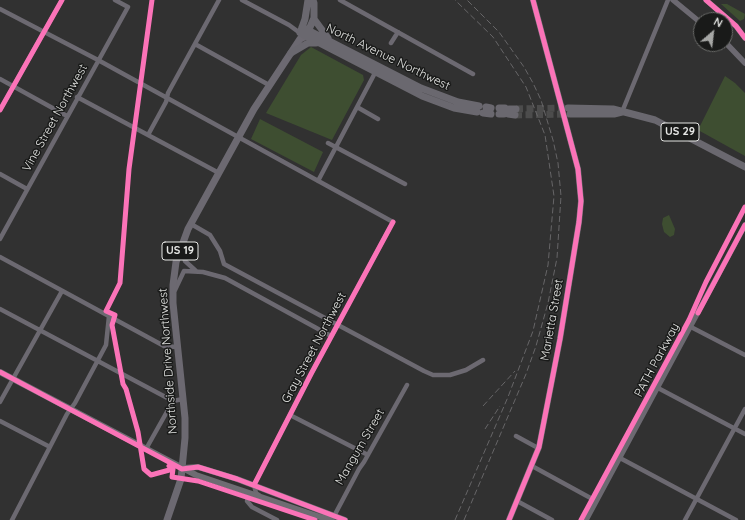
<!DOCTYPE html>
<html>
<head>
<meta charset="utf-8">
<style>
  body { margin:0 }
  #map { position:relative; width:745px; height:520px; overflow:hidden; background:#313131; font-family:Quicksand,sans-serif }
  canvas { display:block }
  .north { position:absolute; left:693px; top:12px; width:40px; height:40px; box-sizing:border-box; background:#191a19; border:1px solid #6b6c6a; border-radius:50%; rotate:28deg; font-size:11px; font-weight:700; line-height:16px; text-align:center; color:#e5e6e4 }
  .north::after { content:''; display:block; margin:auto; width:14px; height:18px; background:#a6a7a5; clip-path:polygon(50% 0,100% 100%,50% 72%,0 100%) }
</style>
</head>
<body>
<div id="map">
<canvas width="745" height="520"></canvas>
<div class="north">N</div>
</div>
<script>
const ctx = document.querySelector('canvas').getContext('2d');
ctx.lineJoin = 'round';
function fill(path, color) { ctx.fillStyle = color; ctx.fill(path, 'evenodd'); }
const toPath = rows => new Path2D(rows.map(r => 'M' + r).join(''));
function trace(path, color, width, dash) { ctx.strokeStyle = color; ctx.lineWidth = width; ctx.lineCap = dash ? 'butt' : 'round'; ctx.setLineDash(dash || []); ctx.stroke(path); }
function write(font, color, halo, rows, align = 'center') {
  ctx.font = font + ' Quicksand,sans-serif'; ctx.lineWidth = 3; ctx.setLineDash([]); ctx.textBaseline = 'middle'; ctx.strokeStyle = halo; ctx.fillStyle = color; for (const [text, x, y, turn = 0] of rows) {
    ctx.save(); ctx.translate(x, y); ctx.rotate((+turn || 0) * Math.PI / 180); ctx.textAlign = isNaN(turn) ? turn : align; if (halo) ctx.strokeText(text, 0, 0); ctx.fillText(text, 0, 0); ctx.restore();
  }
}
const green = toPath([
  [721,4,727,4,745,14,744,19,740,21],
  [311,47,363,75,364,80,332,140,266,113,301,55],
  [725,76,735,83,745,93,745,156,698,130],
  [260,119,323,152,314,172,251,139],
  [669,215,675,229,674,235,670,237,664,232,662,224,663,218]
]);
const trunkTunnel = toPath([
  [516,109,568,108],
  [515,115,569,114]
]);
const minor = toPath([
  [242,0,289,25,300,33],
  [340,0,473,74],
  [0,9,98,60,393,222,311,374,254,485,256,493,259,495],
  [391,43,398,32],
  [195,44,269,85],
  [0,79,67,116],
  [77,97,219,173],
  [357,107,378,119],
  [0,110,62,0],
  [622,112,668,0],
  [148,135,166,102,168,93,219,0],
  [328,143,405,184],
  [0,174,27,189],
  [318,181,376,71],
  [191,224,210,235,220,251,224,264,424,371,433,375,450,375,466,370,483,360],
  [0,239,128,7,115,0],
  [182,248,185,261,196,271],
  [0,257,164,346,177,347],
  [175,290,184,271,203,272,225,278,331,336],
  [0,309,173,401,183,399],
  [691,327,745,355],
  [658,388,745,434],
  [0,402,62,291],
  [290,415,368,455],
  [0,421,50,447],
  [516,436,538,448],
  [146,449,173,401],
  [620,458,736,520],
  [532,466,596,501],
  [249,493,247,501,252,507,277,520],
  [517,501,552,520],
  [12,520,67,414,75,403,106,345,109,316],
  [332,520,359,469,364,462,407,385],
  [685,520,745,409]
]);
const tertiary = toPath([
  [673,0,701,23],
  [706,0,736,26,745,38],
  [725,42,745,63],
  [586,520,745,225]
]);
const secondary = toPath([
  [0,372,196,475,329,520],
  [184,468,198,467,237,479,345,520],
  [509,520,539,447,560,339,579,222,581,201,578,169,533,0]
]);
const primary = toPath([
  [167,520,181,479,185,438,185,418,173,303,173,285,176,262,188,229,254,109,300,39,306,36]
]);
const trunk = toPath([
  [308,0,305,19,300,33,422,96,454,108,477,112],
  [314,19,328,38],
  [302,27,421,88,458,102,479,106],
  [307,34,314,18,314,3,313,0],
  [291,53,308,43,316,43],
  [486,107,491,108],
  [499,108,505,108],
  [568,108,613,109,655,120,745,167],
  [509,109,516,109],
  [483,113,491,114],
  [499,114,504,114],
  [508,114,515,115],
  [570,114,614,114,622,112]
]);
const rail = toPath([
  [483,406,515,371],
  [485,429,500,406],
  [455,520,508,397,533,331,548,265,554,196,545,135,526,87,493,37,455,0],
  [464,520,526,374,536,346,548,303,557,258,561,196,558,163,553,140,541,100,533,83,524,67,499,32,467,0]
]);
const cycleway = toPath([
  [152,0,129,169,120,283,106,311,115,315,112,325,123,384,126,389,138,432,144,469,151,475,173,469],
  [706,0,736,26,745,38],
  [0,110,62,0],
  [698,313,745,225],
  [0,372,182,469,198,467,237,479,345,520],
  [169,466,173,469,172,477,198,481,315,520],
  [254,485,311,374,393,222],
  [509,520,539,447,560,339,579,222,581,201,578,169,533,0],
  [581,520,689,320,706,282,745,207]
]);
const shields = [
  [680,132,38],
  [180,251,36]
];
const shieldNames = [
  ["US 29",680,132],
  ["US 19",180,251]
];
const streetNames = [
  ["North Avenue Northwest",388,57,26],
  ["Vine Street Northwest",55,118,-61],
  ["Marietta Street",552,320,-80],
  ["Gray Street Northwest",314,348,-62],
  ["PATH Parkway",657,360,-62],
  ["Northside Drive Northwest",168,361,-94],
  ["Mangum Street",360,447,-60]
];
fill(green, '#3e4e31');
trace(trunkTunnel, '#4c4c4c', 7, [7, 3.5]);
trace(minor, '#6c6971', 4.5);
trace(tertiary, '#6c6971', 5.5);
trace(secondary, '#6e6c72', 6);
trace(primary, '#6c6971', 7);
trace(trunk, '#6a686f', 7);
trace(rail, '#676668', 1, [6, 3]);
trace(cycleway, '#fb73b8', 5);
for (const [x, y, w] of shields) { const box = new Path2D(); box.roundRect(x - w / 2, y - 9, w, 18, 3); ctx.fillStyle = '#191a19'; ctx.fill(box); trace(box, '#e5e6e4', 1); }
write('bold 11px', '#e5e6e4', null, shieldNames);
write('12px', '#e5e6e4', '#191a19', streetNames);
</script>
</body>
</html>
